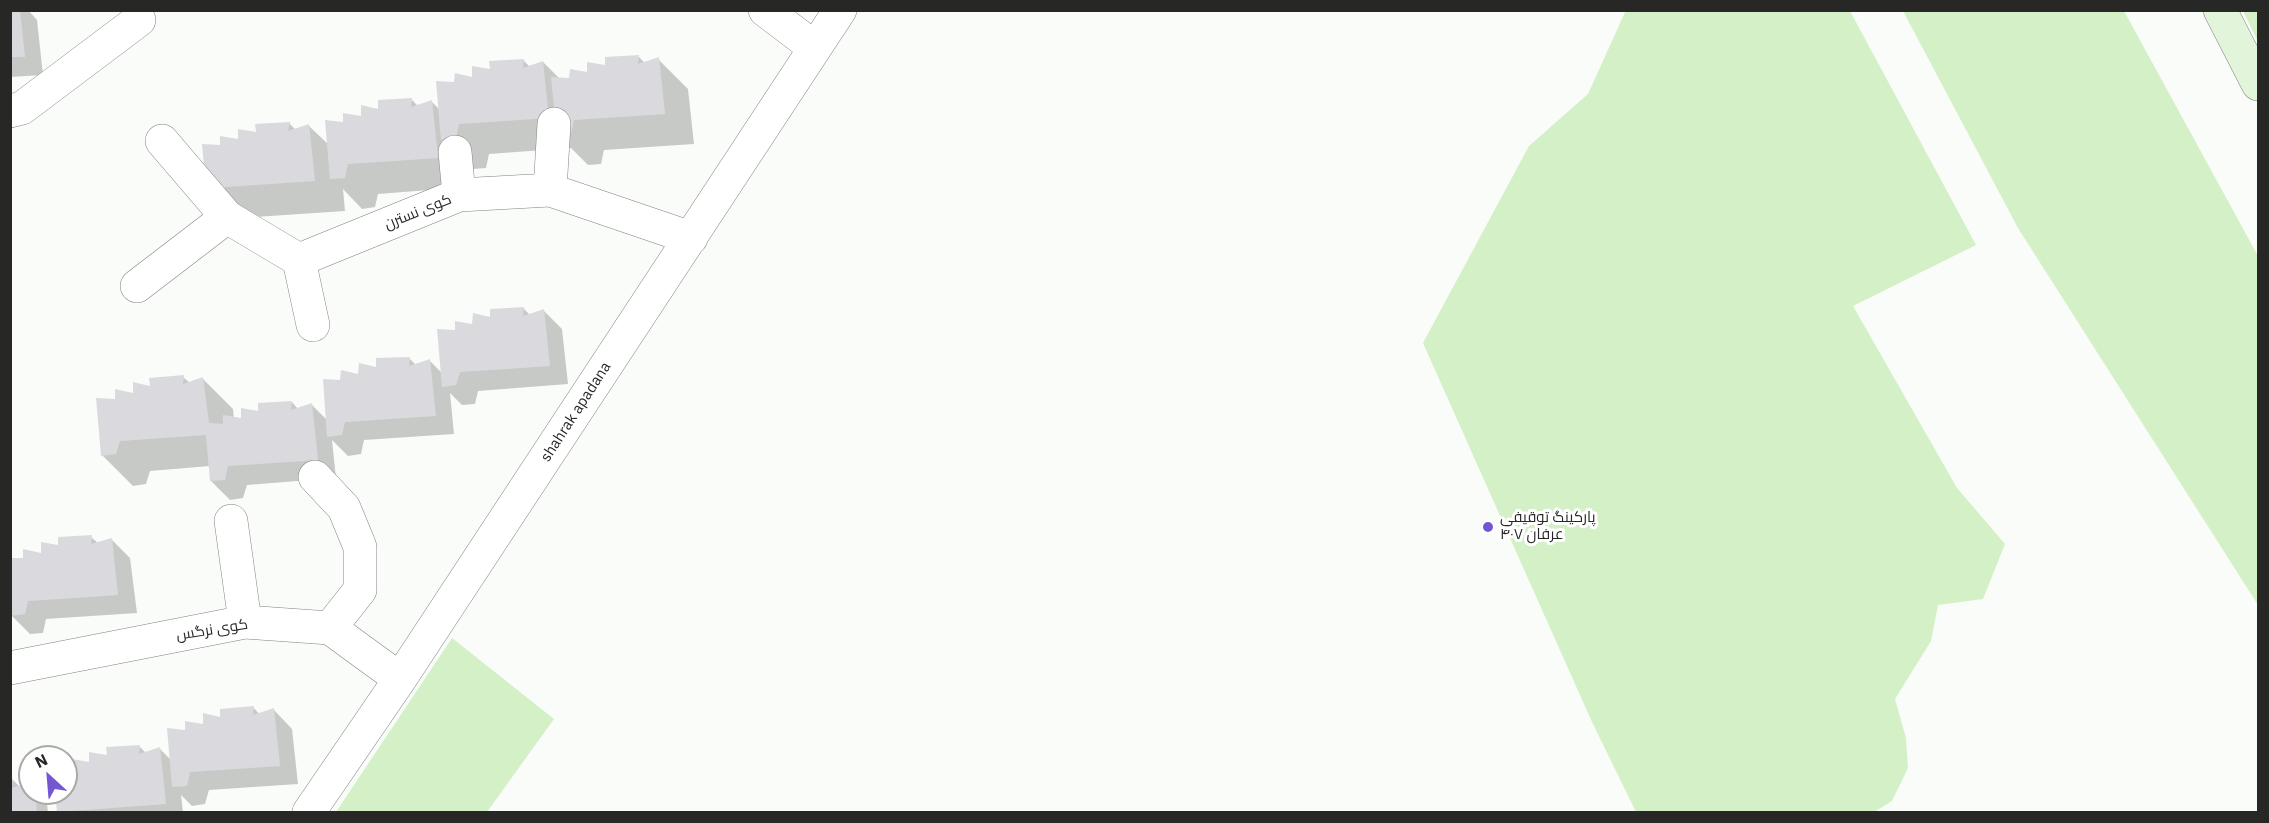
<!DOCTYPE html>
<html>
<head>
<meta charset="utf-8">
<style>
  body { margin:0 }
  #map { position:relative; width:2269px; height:823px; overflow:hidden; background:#f9fcf8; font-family:"IBM Plex Sans",sans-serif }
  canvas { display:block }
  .frame { position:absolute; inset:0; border:12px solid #272826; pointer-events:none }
  .north { position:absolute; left:18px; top:745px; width:60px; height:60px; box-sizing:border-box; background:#fff; border:2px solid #a9a9a8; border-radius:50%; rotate:334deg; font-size:16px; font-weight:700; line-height:24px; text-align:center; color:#272826 }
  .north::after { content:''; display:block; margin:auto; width:21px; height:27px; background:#7357d1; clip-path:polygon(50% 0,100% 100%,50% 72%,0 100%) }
</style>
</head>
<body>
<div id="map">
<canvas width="2269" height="823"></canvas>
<div class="frame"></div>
<div class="north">N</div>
</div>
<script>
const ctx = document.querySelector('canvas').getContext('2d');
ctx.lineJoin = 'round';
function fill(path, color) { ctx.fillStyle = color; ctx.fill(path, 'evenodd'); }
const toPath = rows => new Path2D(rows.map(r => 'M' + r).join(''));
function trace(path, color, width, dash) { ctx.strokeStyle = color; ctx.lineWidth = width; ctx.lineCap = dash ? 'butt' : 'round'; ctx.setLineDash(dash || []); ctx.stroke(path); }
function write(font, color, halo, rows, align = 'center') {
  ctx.font = font + ' "IBM Plex Sans",Cairo,sans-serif'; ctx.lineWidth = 6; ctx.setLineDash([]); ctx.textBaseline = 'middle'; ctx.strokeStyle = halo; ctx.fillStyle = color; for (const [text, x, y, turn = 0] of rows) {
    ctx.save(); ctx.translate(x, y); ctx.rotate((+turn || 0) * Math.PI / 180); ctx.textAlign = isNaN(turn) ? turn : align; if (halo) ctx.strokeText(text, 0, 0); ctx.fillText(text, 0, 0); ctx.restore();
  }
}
const green = toPath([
  [1626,10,1850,11,1976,245,1853,306,1957,488,2005,544,1983,599,1938,605,1931,641,1895,699,1906,738,1908,768,1892,801,1874,812,1636,812,1592,722,1423,343,1529,146,1588,94],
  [1903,11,2124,11,2258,256,2258,605,2018,228],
  [2243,11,2258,11,2258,42],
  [452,638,554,719,487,812,336,812]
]);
const shadow = toPath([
  [10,10,28,10,37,20,43,75,10,77],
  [638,56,645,63,658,59,688,89,694,144,604,150,601,164,588,165,571,148,489,154,486,168,473,169,468,187,378,194,375,207,362,209,343,189,345,211,255,217,209,202,222,146,289,123,296,130,309,126,329,145,345,124,380,111,380,102,412,100,419,107,432,102,440,110,456,84,523,60,530,67,543,62,560,79,571,80],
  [523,308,530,315,543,310,562,329,568,384,478,391,475,404,462,405,450,393,454,434,364,440,361,454,348,456,332,440,336,478,247,485,243,498,230,500,211,481,210,466,150,471,146,484,133,486,103,456,116,400,152,388,183,377,190,383,203,379,233,409,234,419,242,420,292,402,298,409,312,405,327,420,342,381,409,358,416,365,429,360,442,373,456,332],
  [91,537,98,543,111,539,130,558,137,613,46,619,43,633,30,634,11,615,24,560],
  [254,708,260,715,274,710,292,729,298,784,209,790,205,804,192,806,181,795,183,812,58,812,56,793,66,793,66,769,90,764,140,747,146,753,160,749,171,760,186,732],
  [13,780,20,787,30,784,30,793,43,793,46,796,48,812,10,812,10,781]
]);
const building = toPath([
  [10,10,20,10,25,57,10,57],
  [639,55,638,64,659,57,665,114,574,120,571,134,557,136,551,77,569,78,570,69,587,72,587,62,605,65,605,57],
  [524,59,523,68,543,61,549,118,459,124,456,138,441,140,436,81,454,82,455,73,472,77,472,66,490,69,489,61],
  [412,98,411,107,432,100,438,158,348,164,345,178,330,179,325,120,343,122,343,113,361,116,361,105,378,109,378,100],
  [290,122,288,131,309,124,315,181,225,187,222,201,207,202,202,144,220,145,220,136,238,139,238,129,256,132,255,124],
  [524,307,523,316,544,309,550,366,460,372,456,385,442,387,437,329,455,330,455,321,472,324,473,313,490,317,490,309],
  [410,357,409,366,430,359,436,416,345,422,342,435,327,437,323,379,340,380,341,370,358,374,359,363,376,367,376,358],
  [184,375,183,384,203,377,209,423,223,424,223,415,241,418,241,408,258,411,258,403,292,401,291,410,312,403,318,460,228,466,225,480,210,481,206,435,120,441,116,454,101,456,96,398,115,399,115,389,133,393,133,382,150,386,149,378],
  [92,535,91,544,112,538,118,595,28,601,25,614,10,616,10,558,23,558,23,549,41,553,41,542,58,545,58,537],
  [254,706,253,715,274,708,280,766,190,772,187,786,172,787,167,728,185,730,185,721,203,724,203,713,220,717,220,709],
  [140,745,139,754,160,747,166,804,57,812,55,793,66,793,66,768,71,768,72,759,89,762,89,752,107,755,106,747],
  [10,779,13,779,12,788,30,782,30,793,35,793,37,812,10,812]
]);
const minor = toPath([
  [765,10,815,48],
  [10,111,22,108,139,20],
  [455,152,459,195],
  [550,190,554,124],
  [227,217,299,260,459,195,550,190,691,238],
  [299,260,313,325],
  [137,286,227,217,162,141],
  [315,477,344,508,360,547,360,590,330,628],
  [231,521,245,622],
  [10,668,245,622,330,628,400,679],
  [309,812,400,679,840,10]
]);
const secondary = toPath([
  [2220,10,2258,84]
]);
const markers = [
  [1488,527,6,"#7357d1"]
];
const streetNames = [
  ["کوی نسترن",418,212,-22],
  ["shahrak apadana",576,412,-57],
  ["کوی نرگس",212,630,-9]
];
const poiNames = [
  ["پارکینگ توقیفی",1500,518],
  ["عرفان ۴۰۷",1500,535]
];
fill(green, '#d4f0c7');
fill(shadow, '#0003');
fill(building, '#dadade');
trace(minor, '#80837f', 34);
trace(secondary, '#80837f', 34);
trace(minor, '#fff', 33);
trace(secondary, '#e2f4da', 33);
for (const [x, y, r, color] of markers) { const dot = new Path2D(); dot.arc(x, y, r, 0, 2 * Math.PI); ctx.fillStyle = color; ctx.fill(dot); trace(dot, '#fff', 2); }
write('15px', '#272826', '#fff', streetNames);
write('15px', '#272826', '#fff', poiNames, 'left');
</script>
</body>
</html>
